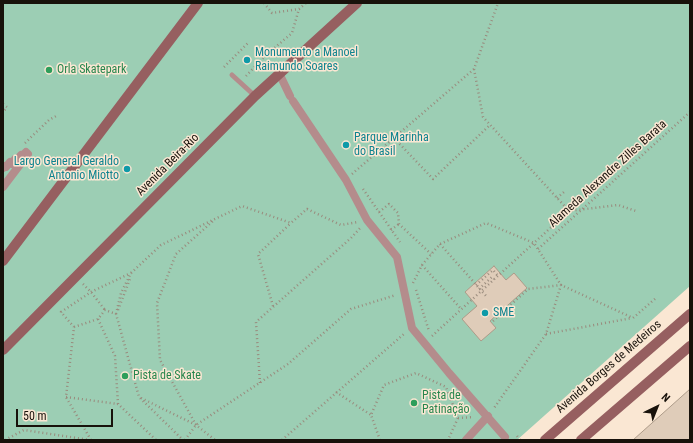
<!DOCTYPE html>
<html>
<head>
<meta charset="utf-8">
<style>
  body { margin:0 }
  #map { position:relative; width:693px; height:443px; overflow:hidden; background:#fae7d3; font-family:"Roboto Condensed",sans-serif }
  canvas { display:block }
  .frame { position:absolute; inset:0; border:4px solid #18120b; pointer-events:none }
  .north { position:absolute; left:637px; top:387px; width:40px; height:40px; -webkit-text-stroke:3px #fae7d3; paint-order:stroke; rotate:43deg; font-size:11px; font-weight:700; line-height:16px; text-align:center; color:#18120b }
  .north::after { content:''; display:block; margin:auto; width:14px; height:18px; background:#18120b; clip-path:polygon(50% 0,100% 100%,50% 72%,0 100%) }
  .scale { position:absolute; left:16px; top:409px; width:97px; height:18px; box-sizing:border-box; border:2px solid #18120b; border-top:0; padding-left:5px; font-size:12px; line-height:14px; white-space:nowrap; color:#18120b; -webkit-text-stroke:3px #fae7d3; paint-order:stroke }
</style>
</head>
<body>
<div id="map">
<canvas width="693" height="443"></canvas>
<div class="frame"></div>
<div class="north">N</div>
<div class="scale">50 m</div>
</div>
<script>
const ctx = document.querySelector('canvas').getContext('2d');
ctx.lineJoin = 'round';
function fill(path, color) { ctx.fillStyle = color; ctx.fill(path, 'evenodd'); }
const toPath = rows => new Path2D(rows.map(r => 'M' + r).join(''));
function trace(path, color, width, dash) { ctx.strokeStyle = color; ctx.lineWidth = width; ctx.lineCap = dash ? 'butt' : 'round'; ctx.setLineDash(dash || []); ctx.stroke(path); }
function write(font, color, halo, rows, align = 'center') {
  ctx.font = font + ' "Roboto Condensed",sans-serif'; ctx.lineWidth = 3; ctx.setLineDash([]); ctx.textBaseline = 'middle'; ctx.strokeStyle = halo; ctx.fillStyle = color; for (const [text, x, y, turn = 0] of rows) {
    ctx.save(); ctx.translate(x, y); ctx.rotate((+turn || 0) * Math.PI / 180); ctx.textAlign = isNaN(turn) ? turn : align; if (halo) ctx.strokeText(text, 0, 0); ctx.fillText(text, 0, 0); ctx.restore();
  }
}
const green = toPath([
  [3,3,690,3,690,286,517,440,3,440]
]);
const building = toPath([
  [494,266,506,280,514,273,527,288,490,321,496,328,481,341,462,319,477,306,465,292,494,266],
  [690,389,690,440,633,440,690,389]
]);
const path = toPath([
  [264,3,272,13,299,9,306,3],
  [224,67,249,42],
  [474,69,483,117,569,211],
  [246,76,265,56,292,33,299,9],
  [3,104,7,107,3,112],
  [394,138,433,179,490,125],
  [25,143,49,120,58,115],
  [352,174,474,69,498,3],
  [363,189,400,242],
  [557,198,564,192],
  [379,212,389,204,398,213,399,224,431,254],
  [391,230,399,224,398,223],
  [440,244,487,297],
  [538,249,690,112],
  [422,265,461,309],
  [413,283,422,265,440,244,486,223,534,243,561,285,546,334,494,408],
  [83,284,91,292,105,310],
  [476,285,493,270,498,276],
  [479,289,492,277,494,279],
  [416,290,429,331],
  [273,306,258,254,291,223],
  [118,310,130,279],
  [116,314,121,293,131,273,161,245,242,206,291,223,307,209,341,225,358,222],
  [98,319,115,356,118,404,156,440],
  [493,321,528,289,561,285,633,318,656,298],
  [74,327,98,319,105,310,116,314,139,397,183,440],
  [546,334,632,318],
  [432,336,569,211,618,205,636,211],
  [260,383,256,322,351,238,361,227],
  [336,392,371,415],
  [66,397,118,404],
  [141,398,196,425,215,440],
  [458,418,473,417],
  [196,425,160,360,157,303,176,254,213,221],
  [517,436,520,440],
  [5,440,24,430,90,440],
  [91,440,66,397,74,327,61,312,91,292,131,273],
  [185,440,196,425,288,364,351,309,396,295],
  [282,440,405,333],
  [380,440,371,415,384,385,416,373,446,387,458,418,448,440]
]);
const service = toPath([
  [232,75,255,96]
]);
const pedestrian = toPath([
  [279,73,290,96],
  [293,101,346,180,367,220,397,257,412,328,449,373,505,437],
  [3,168,4,166,6,167,10,162,12,164,15,159,17,160,21,155,22,156,26,152,28,154,3,187],
  [466,440,488,416]
]);
const secondary = toPath([
  [3,261,198,3],
  [3,350,255,96,357,3],
  [545,440,690,314],
  [581,440,690,346]
]);
const markers = [
  [247,60,4,"#0f9aa8"],
  [49,70,4,"#2e9e5b"],
  [346,145,4,"#0f9aa8"],
  [127,169,4,"#0f9aa8"],
  [485,313,4,"#0f9aa8"],
  [125,376,4,"#2e9e5b"],
  [414,403,4,"#2e9e5b"]
];
const cultureNames = [
  ["Monumento a Manoel",255,53],
  ["Raimundo Soares",255,67],
  ["Parque Marinha",354,138],
  ["do Brasil",354,152],
  ["Largo General Geraldo",119,162,"right"],
  ["Antonio Miotto",119,176,"right"],
  ["SME",493,313]
];
const leisureNames = [
  ["Orla Skatepark",57,70],
  ["Pista de Skate",133,376],
  ["Pista de",422,396],
  ["Patinação",422,410]
];
const streetNames = [
  ["Avenida Beira-Rio",168,165,-45],
  ["Alameda Alexandre Zilles Barata",608,174,-42],
  ["Avenida Borges de Medeiros",609,367,-41]
];
fill(green, '#9cceb4');
fill(building, '#dfccb9');
trace(building, '#ad9b89', 1);
trace(path, '#998b7d', 2.5, [1, 3]);
trace(service, '#b48c8c', 5);
trace(pedestrian, '#b48c8c', 8);
trace(secondary, '#965f60', 10);
for (const [x, y, r, color] of markers) { const dot = new Path2D(); dot.arc(x, y, r, 0, 2 * Math.PI); ctx.fillStyle = color; ctx.fill(dot); trace(dot, '#fae7d3', 1.5); }
write('12px', '#0d838f', '#fae7d3', cultureNames, 'left');
write('12px', '#27864d', '#fae7d3', leisureNames, 'left');
write('12px', '#18120b', '#fae7d3', streetNames);
</script>
</body>
</html>
